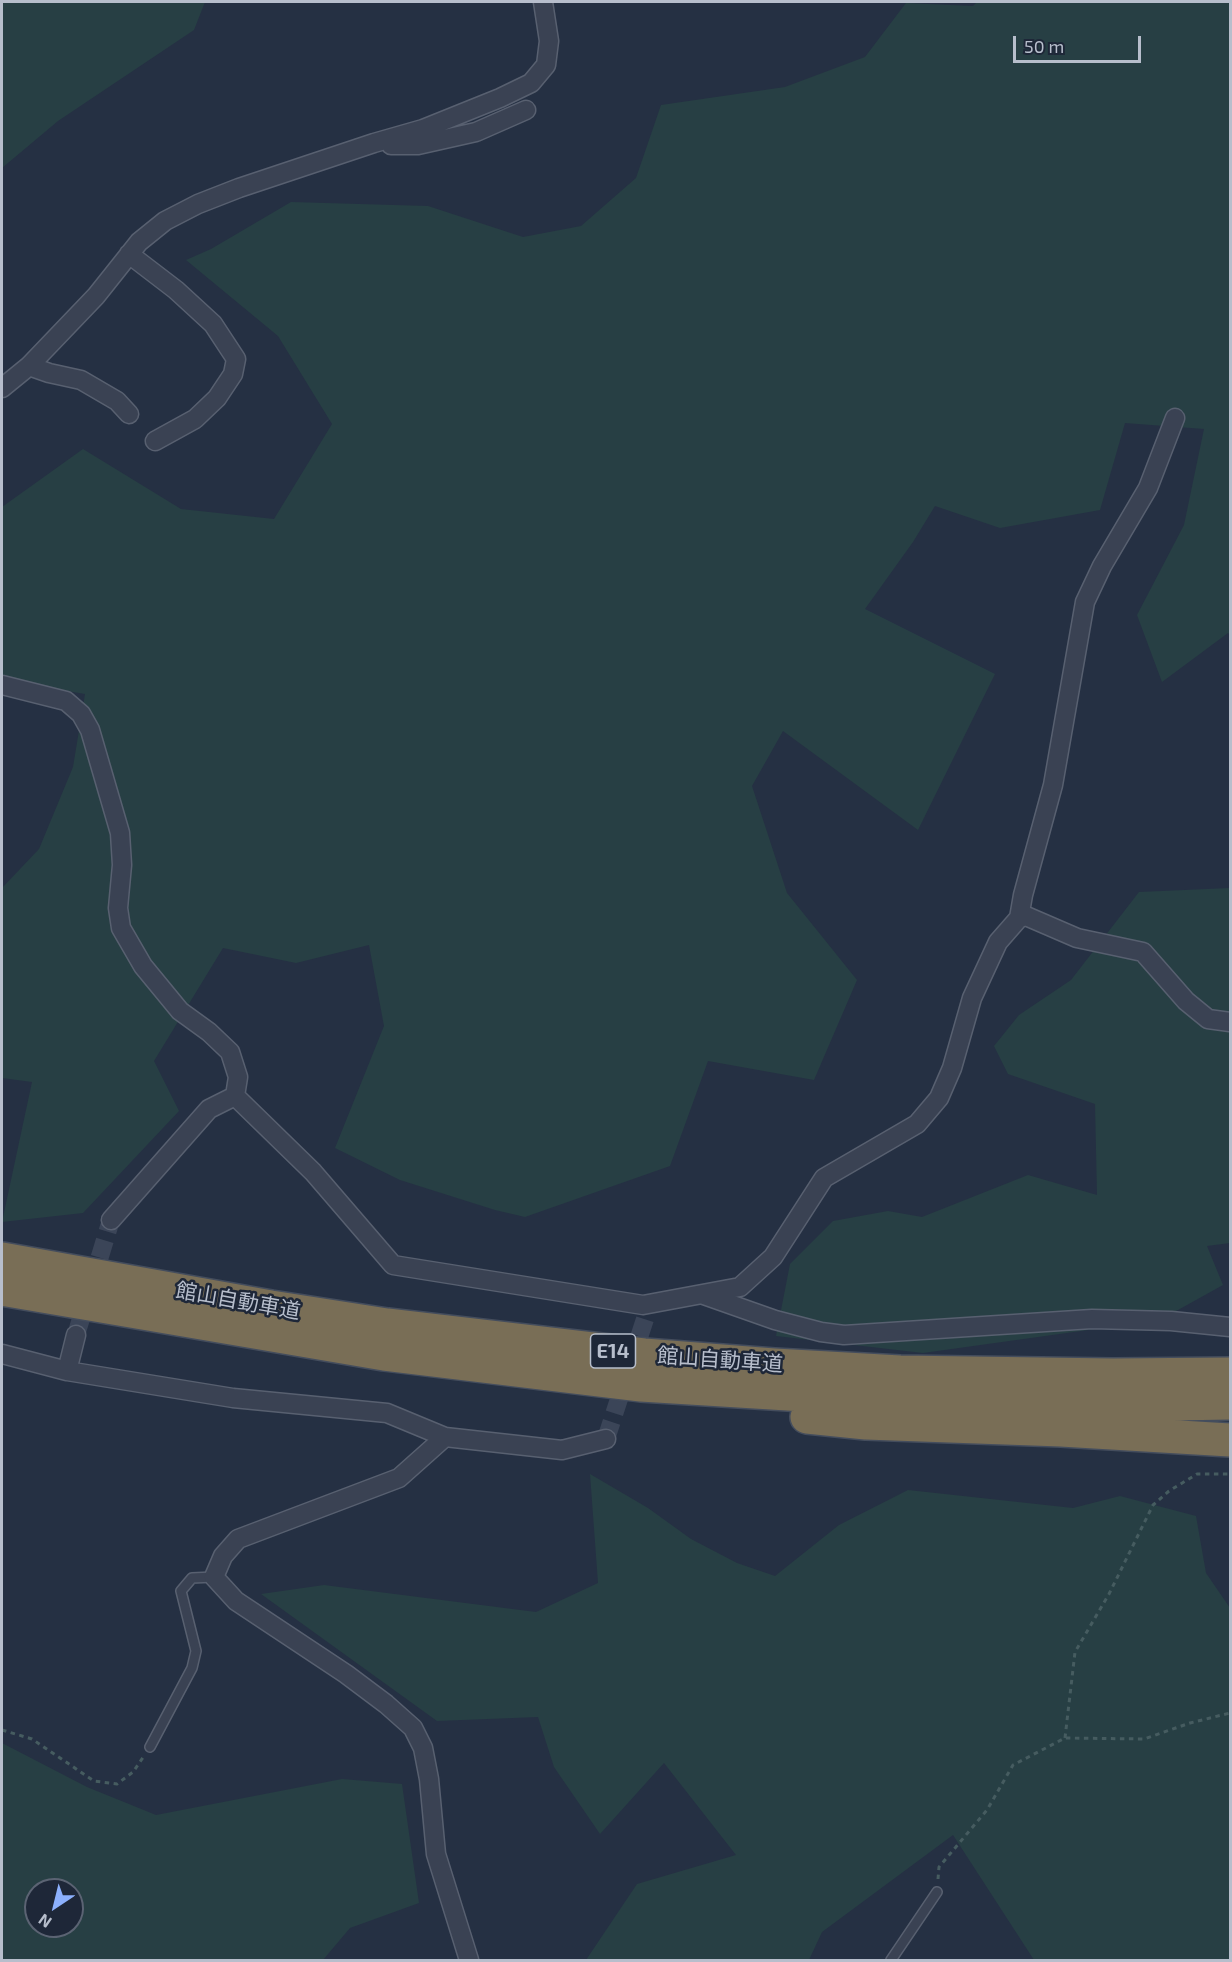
<!DOCTYPE html>
<html>
<head>
<meta charset="utf-8">
<style>
  body { margin:0 }
  #map { position:relative; width:1232px; height:1962px; overflow:hidden; background:#253043; font-family:"Exo 2",sans-serif }
  canvas { display:block }
  .frame { position:absolute; inset:0; border:3px solid #b7becc; pointer-events:none }
  .north { position:absolute; left:24px; top:1878px; width:60px; height:60px; box-sizing:border-box; background:#1e2738; border:2px solid #5b6373; border-radius:50%; rotate:215deg; font-size:16px; font-weight:700; line-height:24px; text-align:center; color:#b7becc }
  .north::after { content:''; display:block; margin:auto; width:21px; height:27px; background:#8cb0fd; clip-path:polygon(50% 0,100% 100%,50% 72%,0 100%) }
  .scale { position:absolute; left:1013px; top:36px; width:128px; height:27px; box-sizing:border-box; border:3px solid #b7becc; border-top:0; padding-left:8px; font-size:18px; line-height:21px; white-space:nowrap; color:#b7becc; -webkit-text-stroke:4px #1e2738; paint-order:stroke }
</style>
</head>
<body>
<div id="map">
<canvas width="1232" height="1962"></canvas>
<div class="frame"></div>
<div class="north">N</div>
<div class="scale">50 m</div>
</div>
<script>
const ctx = document.querySelector('canvas').getContext('2d');
ctx.lineJoin = 'round';
function fill(path, color) { ctx.fillStyle = color; ctx.fill(path, 'evenodd'); }
const toPath = rows => new Path2D(rows.map(r => 'M' + r).join(''));
function trace(path, color, width, dash) { ctx.strokeStyle = color; ctx.lineWidth = width; ctx.lineCap = dash ? 'butt' : 'round'; ctx.setLineDash(dash || []); ctx.stroke(path); }
function write(font, color, halo, rows, align = 'center') {
  ctx.font = font + ' "Exo 2","Noto Sans JP",sans-serif'; ctx.lineWidth = 5; ctx.setLineDash([]); ctx.textBaseline = 'middle'; ctx.strokeStyle = halo; ctx.fillStyle = color; for (const [text, x, y, turn = 0] of rows) {
    ctx.save(); ctx.translate(x, y); ctx.rotate((+turn || 0) * Math.PI / 180); ctx.textAlign = isNaN(turn) ? turn : align; if (halo) ctx.strokeText(text, 0, 0); ctx.fillText(text, 0, 0); ctx.restore();
  }
}
const green = toPath([
  [2,2,205,2,194,30,58,121,2,168],
  [977,2,1230,2,1230,635,1228,633,1162,682,1137,615,1184,525,1204,429,1125,423,1100,510,1000,528,935,506,913,542,865,609,995,674,918,830,783,731,752,786,787,893,857,980,814,1080,708,1061,670,1166,525,1217,495,1210,400,1180,335,1148,384,1026,369,945,296,963,223,948,154,1061,179,1111,83,1213,2,1222,32,1082,2,1078,2,888,39,849,73,767,85,694,2,680,2,507,83,449,181,509,274,519,332,424,278,336,186,260,211,249,291,202,428,206,523,237,581,226,636,178,661,105,785,87,865,57,906,3,973,6],
  [1230,888,1230,1243,1207,1246,1223,1285,1160,1320,923,1353,776,1336,790,1264,833,1221,888,1211,922,1217,1028,1175,1097,1195,1095,1104,1008,1074,994,1046,1019,1015,1071,980,1139,892],
  [590,1474,648,1508,691,1539,737,1563,775,1576,839,1525,908,1490,1073,1508,1120,1496,1196,1516,1206,1573,1230,1608,1230,1960,1034,1960,953,1835,822,1932,809,1960,586,1960,637,1884,736,1855,664,1763,600,1834,554,1767,538,1717,437,1721,261,1594,324,1585,536,1612,598,1583],
  [2,1743,87,1787,156,1815,342,1779,402,1784,419,1903,350,1928,323,1960,2,1960],
  [36,1890,72,1890,72,1926,36,1926]
]);
const minorTunnel = toPath([
  [76,1335,111,1220],
  [606,1439,645,1319]
]);
const path = toPath([
  [2,1730,32,1739,94,1781,117,1784,133,1772,144,1756],
  [1065,1738,1075,1652,1109,1594,1153,1505,1169,1491,1197,1474,1230,1474],
  [938,1879,939,1867,987,1810,1013,1765,1065,1738,1144,1739,1190,1723,1230,1713]
]);
const service = toPath([
  [150,1747,192,1668,196,1651,181,1591,192,1578,214,1577],
  [891,1960,937,1892]
]);
const minor = toPath([
  [391,145,418,145,476,132,526,110],
  [129,254,176,290,213,324,236,359,233,374,217,398,195,419,155,441],
  [29,366,49,373,81,380,117,401,129,414],
  [2,388,29,366,96,296,139,242,165,221,198,204,239,188,374,143,423,129,500,98,531,83,546,65,549,41,543,2],
  [2,685,66,701,81,714,90,730,120,833,122,865,118,908,121,928,143,966,180,1011,209,1032,230,1052,238,1077,235,1096],
  [1019,918,1023,895,1053,785,1085,602,1102,566,1148,488,1175,418],
  [235,1096,313,1172,393,1265,643,1305,740,1287,773,1257,824,1178,917,1124,939,1098,952,1068,972,998,998,942,1019,918,1026,916,1077,938,1143,952,1186,1001,1208,1019,1230,1022],
  [111,1220,209,1109,235,1096],
  [704,1295,775,1320,821,1332,844,1335,1092,1319,1171,1321,1230,1327],
  [2,1354,67,1371,233,1398,387,1413,445,1437,562,1450,606,1439],
  [67,1371,76,1335],
  [445,1437,399,1478,238,1539,223,1556,214,1577,236,1601,346,1674,386,1704,413,1728,423,1748,429,1779,436,1854,469,1960]
]);
const motorway = toPath([
  [2,1259,271,1307,387,1325,644,1355,774,1365,900,1372,1113,1375,1230,1374],
  [2,1289,384,1354,641,1385,902,1401,1115,1405,1230,1403],
  [807,1417,866,1423,1061,1430,1230,1440]
]);
const shields = [
  [613,1351,45]
];
const shieldNames = [
  ["E14",613,1351]
];
const streetNames = [
  ["館山自動車道",238,1301,10],
  ["館山自動車道",720,1360,4]
];
fill(green, '#273f44');
trace(minorTunnel, '#3b4558', 18, [18, 9]);
trace(service, '#586070', 12);
trace(minor, '#586070', 21);
trace(motorway, '#444d5d', 36);
trace(path, '#465c60', 3, [4.5, 4.5]);
trace(service, '#3a4253', 9);
trace(minor, '#3a4253', 18);
trace(motorway, '#796e56', 33);
for (const [x, y, w] of shields) { const box = new Path2D(); box.roundRect(x - w / 2, y - 17, w, 34, 4.5); ctx.fillStyle = '#1e2738'; ctx.fill(box); trace(box, '#b7becc', 1.5); }
write('bold 20px', '#b7becc', null, shieldNames);
write('21px', '#b7becc', '#1e2738', streetNames);
</script>
</body>
</html>
